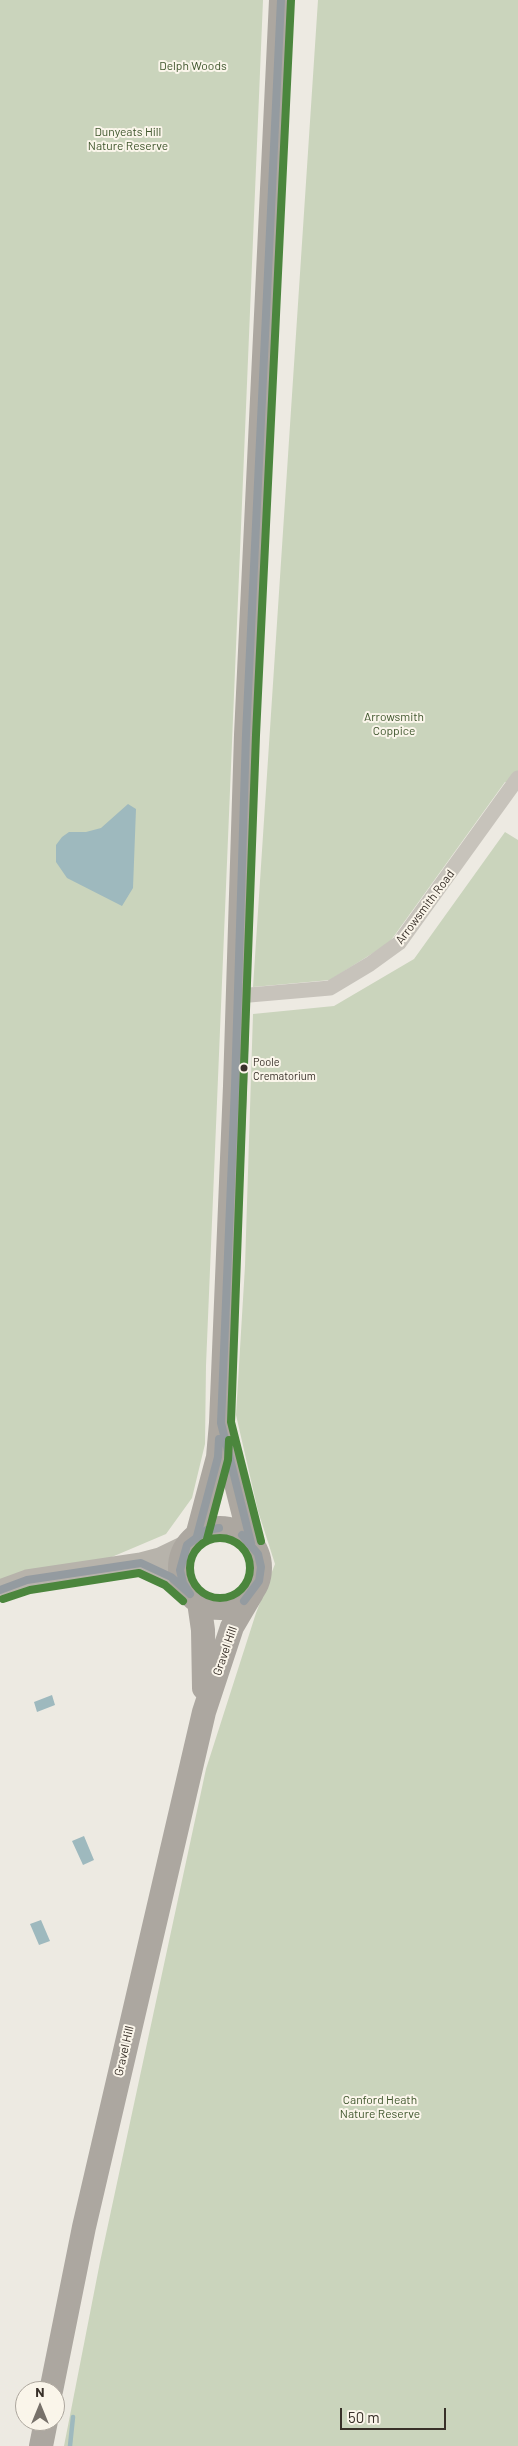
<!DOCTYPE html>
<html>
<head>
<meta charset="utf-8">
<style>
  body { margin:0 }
  #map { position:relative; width:518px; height:2446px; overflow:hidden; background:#edeae2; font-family:Barlow,sans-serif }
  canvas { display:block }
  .north { position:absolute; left:15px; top:2381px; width:50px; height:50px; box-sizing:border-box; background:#faf5ea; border:1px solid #aca69d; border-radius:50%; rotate:0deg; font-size:14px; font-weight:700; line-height:20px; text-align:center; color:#383029 }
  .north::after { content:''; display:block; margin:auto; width:18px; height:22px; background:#77716a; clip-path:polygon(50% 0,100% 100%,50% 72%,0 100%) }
  .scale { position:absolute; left:340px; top:2408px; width:106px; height:22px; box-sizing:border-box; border:2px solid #383029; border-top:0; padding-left:6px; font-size:15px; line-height:18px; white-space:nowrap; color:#383029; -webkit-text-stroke:4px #faf5ea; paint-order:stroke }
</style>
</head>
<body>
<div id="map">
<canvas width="518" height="2446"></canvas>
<div class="north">N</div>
<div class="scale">50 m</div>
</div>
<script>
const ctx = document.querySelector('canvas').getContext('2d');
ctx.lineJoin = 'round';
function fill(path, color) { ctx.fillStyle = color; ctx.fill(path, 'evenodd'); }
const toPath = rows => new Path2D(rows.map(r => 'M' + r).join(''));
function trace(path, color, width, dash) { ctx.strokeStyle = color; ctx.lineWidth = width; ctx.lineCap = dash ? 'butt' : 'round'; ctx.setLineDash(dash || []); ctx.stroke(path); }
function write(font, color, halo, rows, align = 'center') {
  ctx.font = font + ' Barlow,sans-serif'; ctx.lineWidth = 4; ctx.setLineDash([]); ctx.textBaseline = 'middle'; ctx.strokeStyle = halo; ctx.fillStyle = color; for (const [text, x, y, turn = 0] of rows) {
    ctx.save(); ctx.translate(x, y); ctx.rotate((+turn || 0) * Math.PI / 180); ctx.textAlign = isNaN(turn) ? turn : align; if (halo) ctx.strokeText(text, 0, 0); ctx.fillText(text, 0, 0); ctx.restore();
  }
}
const green = toPath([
  [0,0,263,0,206,1365,205,1444,192,1498,166,1534,100,1562,0,1582],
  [318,0,518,0,518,782,505,782,389,943,330,980,253,987],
  [505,832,518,840,518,2446,64,2446,100,2262,206,1769,256,1613,275,1564,258,1511,236,1415,245,1266,253,1014,334,1006,414,959]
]);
const water = toPath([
  [128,804,136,809,133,888,122,906,67,878,56,862,56,845,62,837,69,832,86,832,101,828],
  [52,1695,55,1705,37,1712,34,1702],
  [84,1836,94,1860,83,1865,72,1841],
  [41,1920,50,1941,39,1945,30,1924]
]);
const stream = toPath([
  [70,2446,73,2417]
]);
const street = toPath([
  [238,996,330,988,370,964,399,943,518,778]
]);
const secondary = toPath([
  [141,1563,171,1577,190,1594],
  [0,1590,27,1580,141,1563,160,1558,187,1545]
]);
const primary = toPath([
  [224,1436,251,1543],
  '180 1568a40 40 0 1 1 80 0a40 40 0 1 1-80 0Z',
  [197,1536,218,1457,221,1423,235,1086,246,735,281,0],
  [199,1602,203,1630,204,1688],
  [51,2391,84,2227,204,1712,232,1627,252,1593],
  [41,2446,46,2421]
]);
const bus1 = toPath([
  [242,1535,258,1554,261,1567,259,1581,244,1601],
  [197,1536,218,1457,219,1439],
  [251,1543,221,1423,235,1086,246,735,281,0],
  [0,1590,27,1580,141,1563,171,1577,190,1594],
  [190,1594,183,1583,180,1570,187,1545,207,1530,219,1528]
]);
const bus2 = toPath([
  '190 1568a30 30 0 1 1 60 0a30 30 0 1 1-60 0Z',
  [207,1539,228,1460,229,1440],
  [261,1541,231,1422,256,735,291,0],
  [3,1599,30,1590,139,1573,165,1585,183,1601]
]);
const markers = [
  [244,1068,4.5,"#383029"]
];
const busNames = [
  ["Poole",253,1062],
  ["Crematorium",253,1076]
];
const parkNames = [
  ["Delph Woods",193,66],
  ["Dunyeats Hill",128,132],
  ["Nature Reserve",128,146],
  ["Arrowsmith",394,717],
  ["Coppice",394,731],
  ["Canford Heath",380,2100],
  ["Nature Reserve",380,2114]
];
const streetNames = [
  ["Arrowsmith Road",425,907,-53],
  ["Gravel Hill",225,1651,-71],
  ["Gravel Hill",124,2051,-77]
];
fill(green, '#cad4bc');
fill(water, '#9eb9be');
trace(stream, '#9eb9be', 4.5);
trace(street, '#c7c3bb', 15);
trace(secondary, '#b7b3ab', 21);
trace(primary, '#aca7a0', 24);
trace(bus1, '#949ba0', 8);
trace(bus2, '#4b863d', 8);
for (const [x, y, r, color] of markers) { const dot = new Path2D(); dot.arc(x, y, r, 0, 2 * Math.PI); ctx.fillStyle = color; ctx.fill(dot); trace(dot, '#faf5ea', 2); }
write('11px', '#383029', '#faf5ea', busNames, 'left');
write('12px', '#3f562d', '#faf5ea', parkNames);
write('12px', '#383029', '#faf5ea', streetNames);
</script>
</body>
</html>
